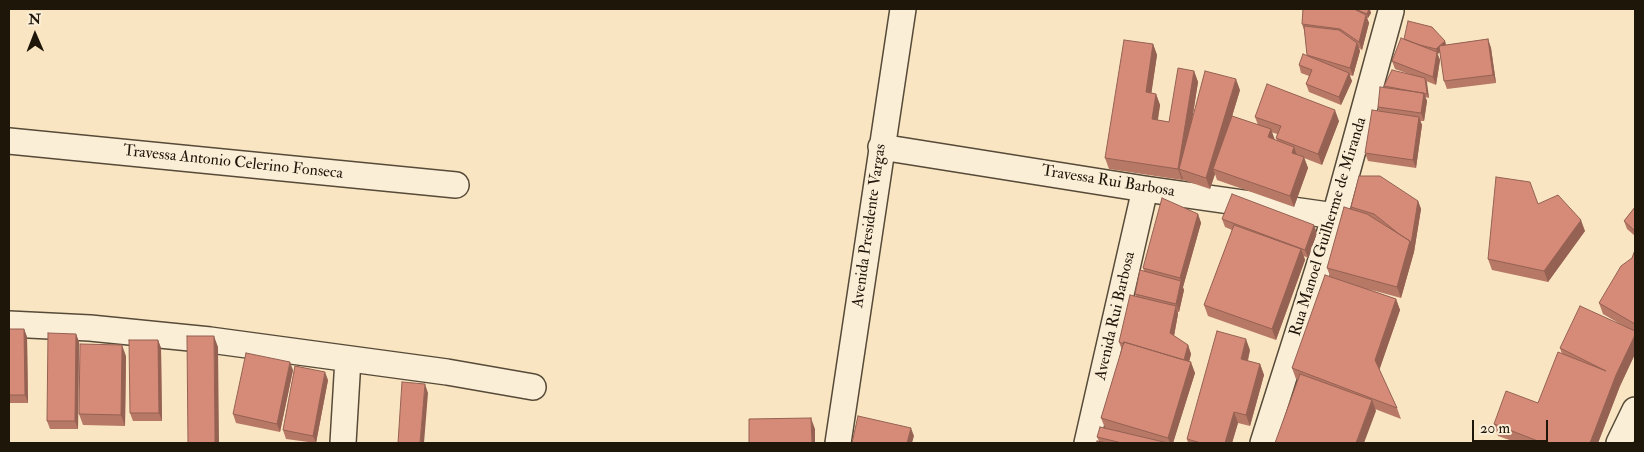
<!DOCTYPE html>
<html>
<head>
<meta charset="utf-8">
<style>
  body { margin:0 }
  #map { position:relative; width:1644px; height:452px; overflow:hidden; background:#f9e5c1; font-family:"IM FELL Double Pica",serif }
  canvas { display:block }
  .frame { position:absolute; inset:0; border:10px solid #1f160a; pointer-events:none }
  .north { position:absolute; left:10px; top:10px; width:50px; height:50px; -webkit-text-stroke:4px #fbeed7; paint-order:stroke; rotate:359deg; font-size:14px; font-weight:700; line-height:20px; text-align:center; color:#1f160a }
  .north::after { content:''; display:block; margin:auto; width:18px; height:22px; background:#1f160a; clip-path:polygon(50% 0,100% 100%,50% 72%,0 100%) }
  .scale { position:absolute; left:1472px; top:420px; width:76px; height:22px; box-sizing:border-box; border:2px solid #1f160a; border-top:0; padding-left:6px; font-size:15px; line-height:18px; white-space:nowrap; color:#1f160a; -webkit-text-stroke:4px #fbeed7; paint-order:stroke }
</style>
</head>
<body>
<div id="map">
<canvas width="1644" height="452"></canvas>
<div class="frame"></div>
<div class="north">N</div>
<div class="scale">20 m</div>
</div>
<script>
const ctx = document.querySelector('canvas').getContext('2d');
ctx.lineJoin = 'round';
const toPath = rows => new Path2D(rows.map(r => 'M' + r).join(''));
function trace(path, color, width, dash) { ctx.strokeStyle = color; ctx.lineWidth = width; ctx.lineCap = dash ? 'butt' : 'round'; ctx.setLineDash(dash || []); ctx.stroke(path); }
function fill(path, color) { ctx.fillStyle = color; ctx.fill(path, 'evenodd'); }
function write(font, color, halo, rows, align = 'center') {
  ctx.font = font + ' "IM FELL Double Pica",serif'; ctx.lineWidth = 5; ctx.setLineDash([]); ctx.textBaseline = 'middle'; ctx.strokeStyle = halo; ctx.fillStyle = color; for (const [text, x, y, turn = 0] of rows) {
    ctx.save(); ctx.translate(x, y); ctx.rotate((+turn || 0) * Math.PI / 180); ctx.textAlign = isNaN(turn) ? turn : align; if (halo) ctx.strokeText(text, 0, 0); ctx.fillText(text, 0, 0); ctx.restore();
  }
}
const street = toPath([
  [9,141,456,185],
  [881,147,1145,189,1335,216],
  [9,324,90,328,210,340,447,372,533,387],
  [343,443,348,359],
  [838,443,903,9],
  [1087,443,1145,189],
  [1263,443,1335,216,1391,11],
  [1619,443,1635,410]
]);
const wall = toPath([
  [1303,9,1370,9,1371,13,1368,18,1367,18,1369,23,1362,50,1359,48,1360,51,1353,76,1349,75,1352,81,1341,105,1309,92,1306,84,1309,76,1301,73,1299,65,1308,56,1304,30,1302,24],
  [1404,39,1445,41,1446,45,1488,39,1491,48,1496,83,1447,89,1444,81,1440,52,1437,54,1440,60,1436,85,1426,81,1429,98,1425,97,1427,101,1424,121,1420,121,1422,125,1416,168,1368,161,1365,153,1379,111,1378,107,1385,88,1384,86,1409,74,1395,69,1392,61],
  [1153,44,1157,55,1151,93,1156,94,1160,105,1158,120,1169,122,1194,71,1198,82,1192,121,1240,90,1232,116,1258,125,1255,117,1339,121,1322,165,1304,158,1308,168,1294,207,1217,180,1215,174,1210,189,1183,180,1183,179,1182,180,1109,169,1105,158],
  [1271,132,1277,134,1276,138,1277,141,1274,140],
  [1418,201,1421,209,1414,252,1401,298,1368,289,1396,299,1400,310,1379,370,1397,408,1401,419,1375,409,1376,411,1296,379,1292,368,1330,276,1327,268,1351,210,1351,207],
  [1538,204,1585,231,1548,282,1492,270,1488,259],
  [1635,207,1635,236,1627,229,1624,221],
  [1198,214,1201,223,1183,287,1182,286,1184,290,1179,312,1178,312,1178,314,1174,336,1188,345,1191,354,1189,362,1195,373,1173,443,1097,443,1099,441,1097,437,1105,428,1101,418,1122,350,1119,342,1136,297,1135,294,1144,271,1143,268],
  [1222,219,1317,233,1308,258,1304,256,1305,260,1276,340,1208,316,1204,305,1232,230,1225,227],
  [1635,250,1635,354,1620,386,1598,443,1518,443,1498,436,1494,424,1538,403,1562,354,1560,348,1627,328,1603,314,1599,303,1632,258],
  [9,329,24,329,27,337,28,403,9,403],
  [76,334,79,342,78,429,50,429,47,421],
  [158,340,161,348,162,421,133,421,130,413],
  [1250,350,1248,361,1260,364,1264,375,1250,426,1238,423,1232,443,1188,443,1187,439],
  [126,356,125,426,83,425,79,414],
  [293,370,280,432,236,423,233,414],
  [328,380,316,443,286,439,283,430]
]);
const shadedWall = toPath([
  [1369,9,1371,13,1368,18,1367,14],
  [1366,15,1369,23,1362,50,1359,42],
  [1488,39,1491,48,1496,83,1493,75],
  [1445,41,1446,45,1438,54,1436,49],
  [1357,43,1360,51,1353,76,1350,68],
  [1153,44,1157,55,1150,103,1146,92],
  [1437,52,1440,60,1436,85,1433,77],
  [1194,71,1198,82,1184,171,1179,169,1183,179,1182,180,1178,169],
  [1349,73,1352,81,1341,105,1339,97],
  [1425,78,1427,82,1429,98,1427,94],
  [1236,79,1240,90,1216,170,1213,169,1215,174,1210,189,1206,178],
  [1424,93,1427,101,1424,121,1421,113],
  [1156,94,1160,105,1156,130,1152,119],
  [1335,110,1339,121,1322,165,1318,154],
  [1419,117,1422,125,1416,168,1413,160],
  [1271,129,1275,140,1268,137],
  [1294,147,1298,158,1292,153],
  [1304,157,1308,168,1294,207,1290,196],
  [1418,201,1421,209,1414,252,1411,244],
  [1198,214,1201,223,1183,287,1180,278],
  [1581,220,1585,231,1548,282,1544,271],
  [1314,225,1317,233,1308,258,1305,250],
  [1410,241,1414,252,1401,298,1397,287],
  [1301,249,1305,260,1276,340,1272,329],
  [1181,281,1184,290,1179,312,1176,304],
  [1396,299,1400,310,1379,371,1375,360],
  [1176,306,1178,314,1173,341,1170,333],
  [24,329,27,337,28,403,25,395],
  [76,334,79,342,78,429,75,421],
  [1635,335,1635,354,1620,386,1598,443,1590,443,1616,375],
  [214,336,218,347,219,443,215,443],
  [1246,339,1250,350,1245,370,1241,359],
  [158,340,161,348,162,421,159,413],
  [122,345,126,356,125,426,121,415],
  [1188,345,1191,354,1187,370,1184,362],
  [290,362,293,370,280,432,277,424],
  [1191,362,1195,373,1173,443,1170,443,1168,438],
  [1260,364,1264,375,1250,426,1246,415],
  [325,372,328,380,316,443,313,436],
  [425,384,428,393,424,443,420,443],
  [1372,400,1376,411,1364,443,1356,443],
  [1234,412,1238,423,1232,443,1225,443],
  [811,418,815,429,815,443,812,443],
  [911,428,914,436,912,443,907,443]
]);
const building = toPath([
  [1303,9,1354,9,1366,15,1359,42,1340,29,1302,24,1303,9],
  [1355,9,1369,9,1367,14,1355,9],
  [1408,21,1432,27,1445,41,1436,49,1420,45,1404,39,1408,21],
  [1304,26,1339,30,1357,43,1350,68,1307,55,1304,26],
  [1401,38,1437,52,1433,77,1392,61,1401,38],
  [1488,39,1493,75,1444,81,1439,46,1488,39],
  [1124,40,1153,44,1146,92,1156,94,1152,119,1169,122,1178,68,1194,71,1178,169,1105,158,1124,40],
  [1303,54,1349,73,1339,97,1306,84,1312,70,1299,65,1303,54],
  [1392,70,1425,78,1427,94,1384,86,1392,70],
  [1205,71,1236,79,1206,178,1179,169,1205,71],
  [1267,84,1335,110,1318,154,1276,138,1281,126,1255,117,1267,84],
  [1380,87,1424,93,1421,113,1378,107,1380,87],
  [1372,110,1419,117,1413,160,1365,153,1372,110],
  [1232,116,1271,129,1268,137,1294,147,1292,153,1304,157,1290,196,1213,169,1232,116],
  [1359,176,1380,176,1418,201,1411,244,1410,241,1399,234,1374,214,1351,207,1359,176],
  [1496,177,1530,182,1538,204,1558,195,1581,220,1544,271,1488,259,1496,177],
  [1232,194,1314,225,1305,250,1222,219,1232,194],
  [1162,198,1198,214,1180,278,1143,268,1162,198],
  [1344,207,1367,214,1410,241,1397,287,1327,268,1344,207],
  [1635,207,1635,231,1624,221,1635,207],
  [1234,225,1301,249,1272,329,1204,305,1234,225],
  [1635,250,1635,324,1599,303,1621,266,1632,258,1635,250],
  [1140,270,1181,281,1176,304,1135,294,1140,270],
  [1325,275,1396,299,1375,360,1397,408,1292,368,1325,275],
  [1130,295,1176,306,1170,333,1188,345,1184,360,1124,342,1124,344,1119,342,1130,295],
  [1580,306,1635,331,1635,335,1616,375,1590,443,1543,443,1494,424,1506,391,1538,403,1558,352,1606,371,1560,348,1580,306],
  [9,329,24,329,25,395,9,395,9,329],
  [1217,331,1246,339,1241,359,1260,364,1246,415,1234,412,1225,443,1201,443,1187,439,1217,331],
  [48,333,76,334,75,421,47,421,48,333],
  [187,336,214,336,215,443,188,443,187,336],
  [129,340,158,340,159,413,130,413,129,340],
  [1124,342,1191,362,1168,438,1101,418,1124,342],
  [80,344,122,345,121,415,79,414,80,344],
  [246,353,290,362,277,424,233,414,246,353],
  [295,366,325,372,313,436,283,430,295,366],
  [1300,374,1372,400,1356,443,1275,443,1300,374],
  [402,382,425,384,420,443,398,443,402,382],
  [858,416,911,428,907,443,852,443,858,416],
  [811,418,812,443,749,443,749,419,811,418],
  [1100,427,1168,443,1122,443,1097,437,1100,427],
  [1097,441,1108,443,1097,443,1097,441]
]);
const streetNames = [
  ["Travessa Antonio Celerino Fonseca",233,163,6],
  ["Travessa Rui Barbosa",1108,182,9],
  ["Avenida Presidente Vargas",870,226,-82],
  ["Rua Manoel Guilherme de Miranda",1329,227,-73],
  ["Avenida Rui Barbosa",1116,316,-77]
];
trace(street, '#564a38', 28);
trace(street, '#fbeed7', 25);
fill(wall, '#b77866');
fill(shadedWall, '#956153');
fill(building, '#d58b77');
trace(building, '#956153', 1);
write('16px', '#1f160a', '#fbeed7', streetNames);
</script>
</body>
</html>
